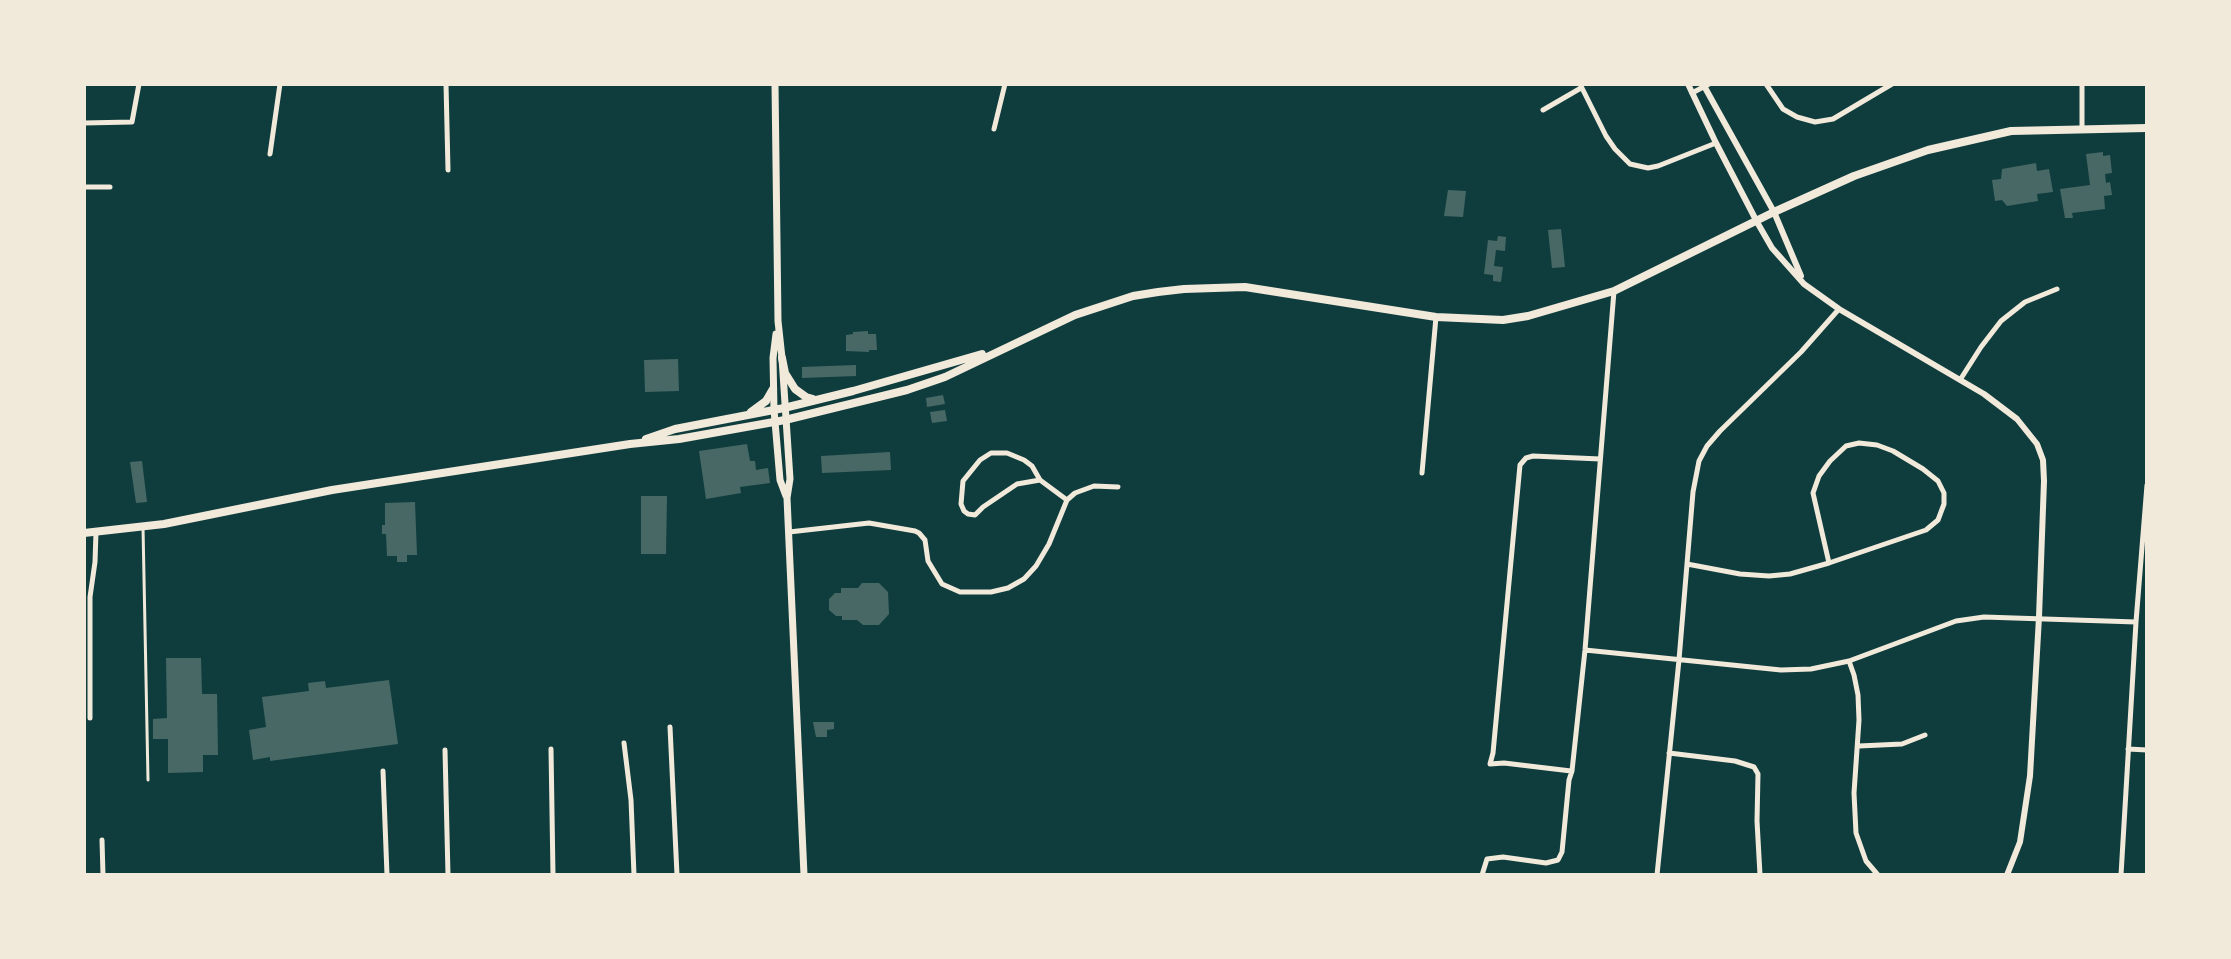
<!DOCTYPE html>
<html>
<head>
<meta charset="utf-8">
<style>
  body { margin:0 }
  #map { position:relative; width:2231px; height:959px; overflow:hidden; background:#0f3d3e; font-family:"IBM Plex Sans",sans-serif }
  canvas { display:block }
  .frame { position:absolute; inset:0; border:86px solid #f1e9da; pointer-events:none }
</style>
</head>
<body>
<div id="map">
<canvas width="2231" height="959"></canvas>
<div class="frame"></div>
</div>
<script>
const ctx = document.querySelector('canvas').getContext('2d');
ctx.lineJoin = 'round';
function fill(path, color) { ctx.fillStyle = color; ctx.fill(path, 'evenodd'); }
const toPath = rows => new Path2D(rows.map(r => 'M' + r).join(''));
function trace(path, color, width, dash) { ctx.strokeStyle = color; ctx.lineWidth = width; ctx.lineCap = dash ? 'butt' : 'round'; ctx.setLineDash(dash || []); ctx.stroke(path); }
const building = toPath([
  [2103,152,2103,156,2110,155,2112,173,2105,174,2106,183,2110,182,2112,195,2104,196,2105,209,2072,213,2073,218,2065,218,2060,189,2090,185,2086,154],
  [2036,163,2037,171,2049,169,2053,192,2037,194,2038,201,2007,206,2002,200,1995,201,1992,180,2001,179,2002,169],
  [1448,190,1466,191,1463,217,1444,216],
  [1561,229,1565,267,1552,268,1548,230],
  [1498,236,1506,237,1505,251,1496,250,1494,266,1503,267,1501,282,1493,281,1493,275,1484,274,1488,240,1497,241],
  [868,331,868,334,876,334,877,350,869,350,869,352,846,351,846,335,853,334,853,332],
  [678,359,679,391,645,392,644,360],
  [856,365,856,376,802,378,802,367],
  [943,395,945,404,927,407,926,398],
  [945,410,947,421,932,423,930,412],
  [747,444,750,461,755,461,756,470,768,468,770,483,740,487,741,493,706,499,699,451],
  [890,452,891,470,822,473,821,456],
  [142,461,147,502,136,503,130,462],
  [641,496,667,496,666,554,641,554],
  [415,502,417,555,407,555,407,562,397,562,397,556,387,556,386,534,382,534,382,525,385,525,385,503],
  [862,583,879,583,888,592,889,614,879,625,863,625,857,620,842,620,842,616,836,616,829,610,829,599,835,593,841,593,841,588,858,588],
  [166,658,201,658,202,694,217,694,218,755,203,755,203,772,168,773,168,739,153,739,153,719,167,718],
  [389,680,398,744,270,761,270,757,253,760,249,730,266,727,262,697,309,691,308,683,325,681,326,688],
  [813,722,834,722,834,729,827,730,827,737,816,737]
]);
const service = toPath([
  [143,527,148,780]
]);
const minor = toPath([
  [446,84,448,170],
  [1580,84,1606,136,1615,149,1630,164,1648,168,1658,166,1716,143],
  [1766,84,1783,109,1797,117,1815,122,1833,119,1892,84],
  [1692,93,1709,84],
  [1543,110,1581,88],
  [84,123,132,122,139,84],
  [2082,128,2082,84],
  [994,129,1005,84],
  [270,154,280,84],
  [84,187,110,187],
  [1960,380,1981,347,2001,321,2025,302,2057,289],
  [1422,473,1436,317],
  [1040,480,1017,484,983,507,975,515,968,514,964,511,961,504,963,481,980,460,991,453,1007,453,1024,460,1032,466,1040,480,1067,500],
  [789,532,869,523,915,531,919,533,925,540,928,561,942,584,960,592,991,592,1008,588,1024,579,1036,566,1049,544,1067,500,1075,493,1094,486,1118,487],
  [1687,564,1740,574,1769,576,1790,574,1829,563,1926,530,1938,520,1944,504,1944,493,1938,481,1923,469,1893,451,1877,445,1859,443,1846,446,1830,461,1819,476,1813,493,1829,563],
  [1585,650,1781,670,1811,669,1849,661,1956,621,1984,617,2136,622],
  [1849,661,1854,675,1858,695,1859,720,1854,793,1856,833,1866,861,1878,875],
  [90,718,90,597,95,562,96,532],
  [670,727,677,875],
  [624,743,631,800,634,875],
  [1859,746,1902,744,1925,735],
  [551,749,553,875],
  [2128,749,2147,750],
  [445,750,448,875],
  [1669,753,1735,761,1754,767,1758,774,1757,821,1760,875],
  [383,771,387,875],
  [1571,771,1504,763,1490,764,1493,753,1520,465,1526,458,1533,456,1600,459],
  [102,840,103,875],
  [1482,875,1487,859,1503,857,1546,863,1558,860,1562,852,1569,780,1572,771,1585,650,1614,291],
  [1657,875,1679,660,1693,492,1699,461,1707,446,1720,431,1801,352,1839,309],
  [2121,875,2136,622,2147,485]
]);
const tertiary = toPath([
  [1688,84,1716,143,1757,222,1772,248,1804,284,1839,309,1984,394,2017,419,2037,444,2043,460,2044,481,2039,617,2030,776,2020,842,2007,875],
  [1703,84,1774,212,1801,276]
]);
const secondary = toPath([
  [775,84,778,321,782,358,790,479,787,498,804,875],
  [776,334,773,358,774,410,780,480,786,496]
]);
const trunk = toPath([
  [782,358,785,373,795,389,806,397,813,399],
  [751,412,766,401,773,389],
  [646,439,675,429,784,408,853,391,982,354],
  [84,533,164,524,332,490,630,444,679,439,785,420,907,390,945,377,1075,315,1133,296,1158,292,1184,289,1245,287,1436,317,1503,320,1528,316,1614,291,1774,212,1854,176,1928,150,2011,131,2147,128]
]);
fill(building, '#486865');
trace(service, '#f1e9da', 3);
trace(minor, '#f1e9da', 5);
trace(tertiary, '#f1e9da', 6);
trace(secondary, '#f1e9da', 7);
trace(trunk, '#f1e9da', 8);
</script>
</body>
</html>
